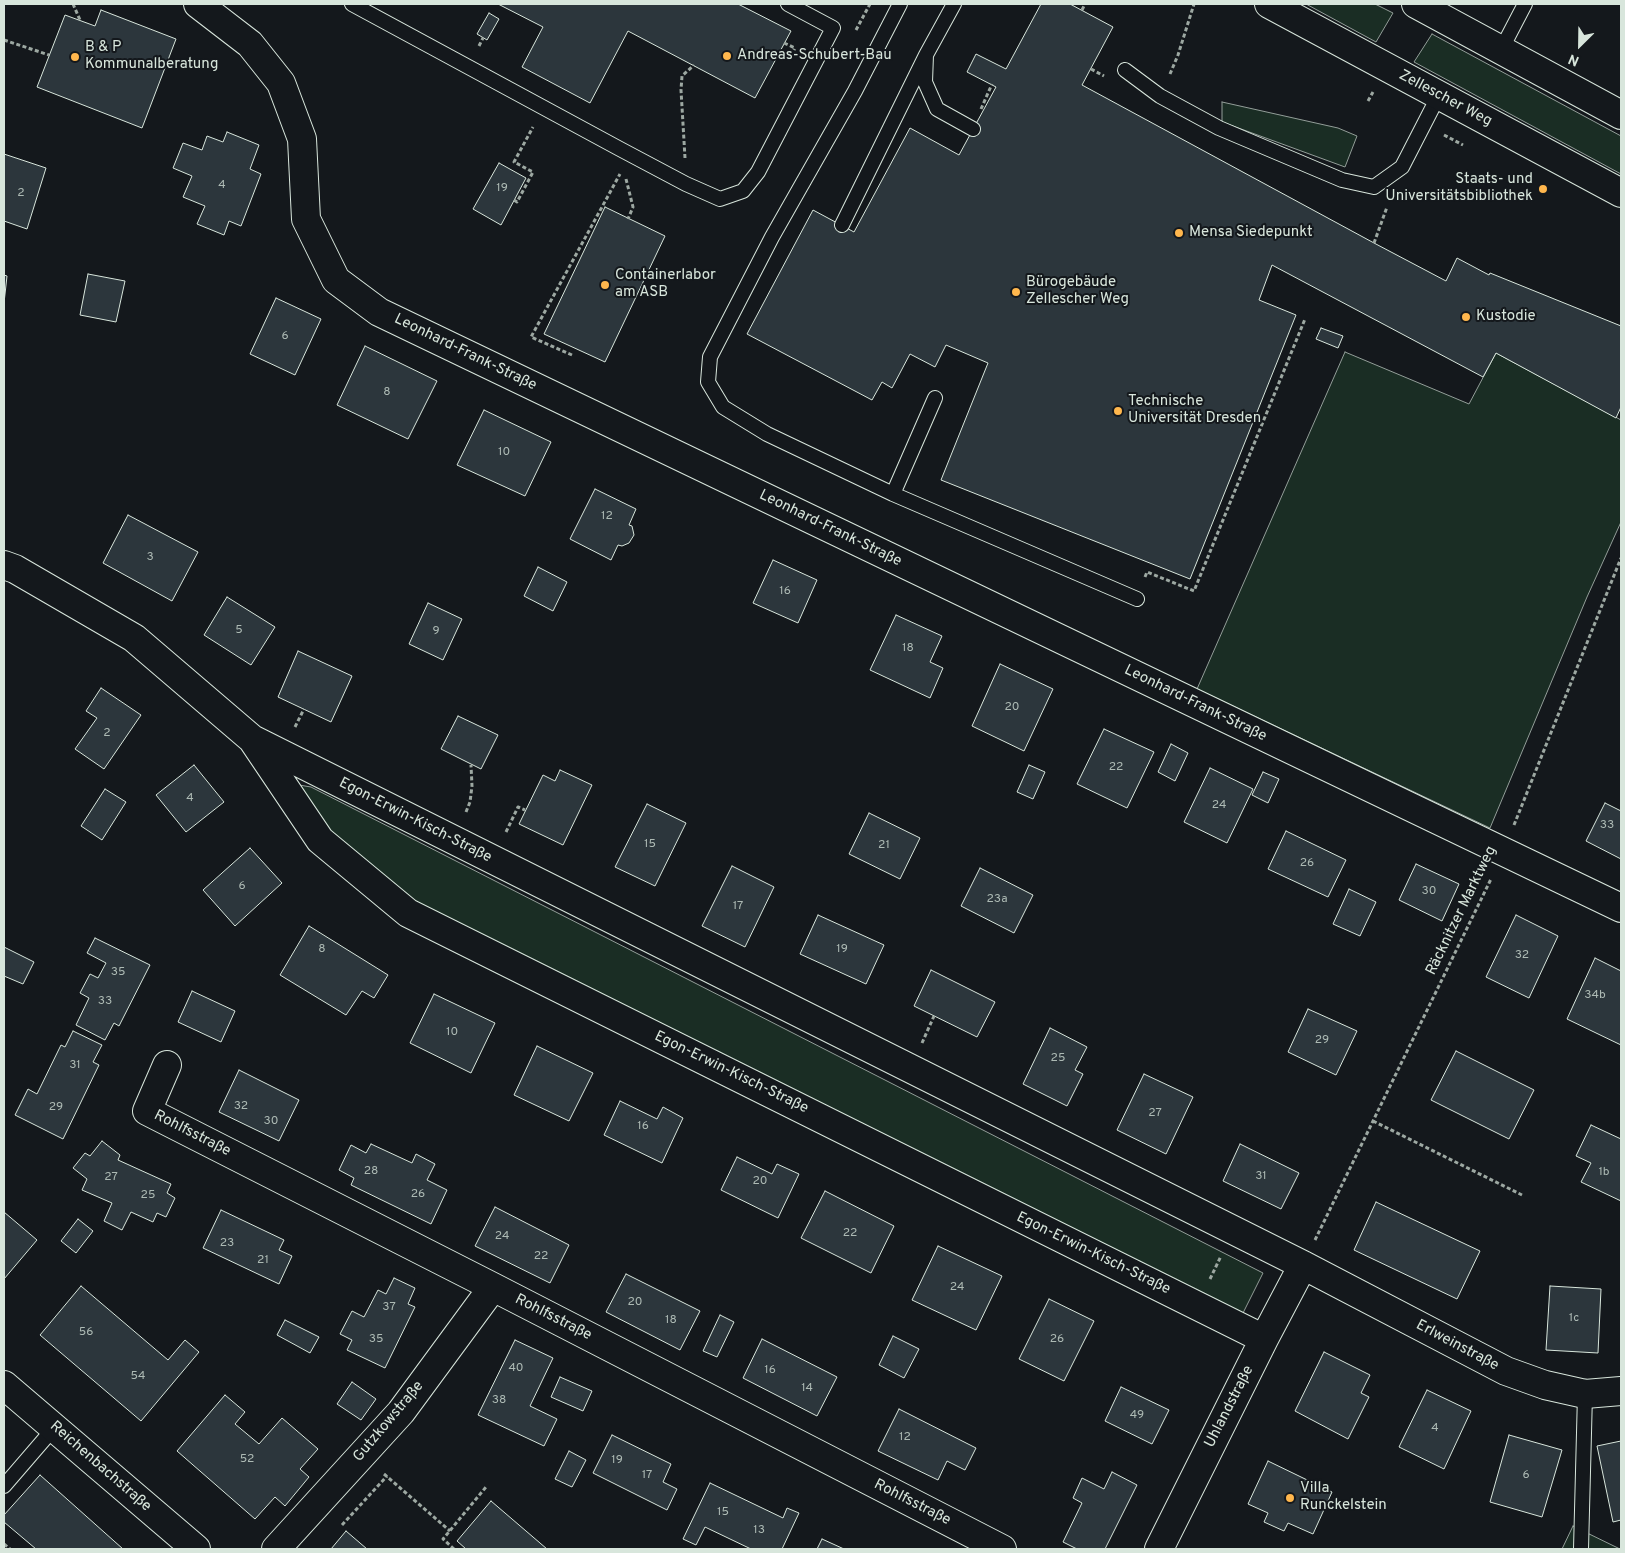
<!DOCTYPE html>
<html>
<head>
<meta charset="utf-8">
<style>
  body { margin:0 }
  #map { position:relative; width:1625px; height:1553px; overflow:hidden; background:#14181c; font-family:Overpass,sans-serif }
  canvas { display:block }
  .frame { position:absolute; inset:0; border:5px solid #d8e6dc; pointer-events:none }
  .north { position:absolute; left:1555px; top:20px; width:50px; height:50px; -webkit-text-stroke:4px #14181c; paint-order:stroke; rotate:203deg; font-size:14px; font-weight:700; line-height:20px; text-align:center; color:#d8e6dc }
  .north::after { content:''; display:block; margin:auto; width:18px; height:22px; background:#d8e6dc; clip-path:polygon(50% 0,100% 100%,50% 72%,0 100%) }
</style>
</head>
<body>
<div id="map">
<canvas width="1625" height="1553"></canvas>
<div class="frame"></div>
<div class="north">N</div>
</div>
<script>
const ctx = document.querySelector('canvas').getContext('2d');
ctx.lineJoin = 'round';
function fill(path, color) { ctx.fillStyle = color; ctx.fill(path, 'evenodd'); }
const toPath = rows => new Path2D(rows.map(r => 'M' + r).join(''));
function trace(path, color, width, dash) { ctx.strokeStyle = color; ctx.lineWidth = width; ctx.lineCap = dash ? 'butt' : 'round'; ctx.setLineDash(dash || []); ctx.stroke(path); }
function write(font, color, halo, rows, align = 'center') {
  ctx.font = font + ' Overpass,sans-serif'; ctx.lineWidth = 4; ctx.setLineDash([]); ctx.textBaseline = 'middle'; ctx.strokeStyle = halo; ctx.fillStyle = color; for (const [text, x, y, turn = 0] of rows) {
    ctx.save(); ctx.translate(x, y); ctx.rotate((+turn || 0) * Math.PI / 180); ctx.textAlign = isNaN(turn) ? turn : align; if (halo) ctx.strokeText(text, 0, 0); ctx.fillText(text, 0, 0); ctx.restore();
  }
}
const green = toPath([
  [1306,4,1375,4,1393,13,1376,42,1306,4],
  [1432,34,1621,136,1621,174,1414,62,1432,34],
  [1222,102,1338,128,1357,136,1345,167,1222,122,1222,102],
  [1345,352,1469,404,1496,353,1621,420,1621,522,1587,597,1490,828,1197,689,1345,352],
  [299,785,311,787,1263,1273,1243,1313,423,907,372,872,331,839,299,785],
  [1573,1526,1581,1530,1620,1549,1562,1549,1573,1526]
]);
const building = toPath([
  [498,4,738,4,791,31,755,98,628,31,590,103,522,67,543,27,498,4],
  [1041,4,1070,4,1113,27,1082,85,1374,243,1446,281,1457,258,1489,275,1490,273,1621,326,1621,407,1616,418,1496,353,1483,377,1272,265,1259,300,1296,315,1190,579,941,480,988,363,946,345,935,367,910,354,892,388,882,382,872,400,747,334,813,210,854,232,910,128,959,155,996,87,967,72,976,54,1006,69,1041,4],
  [101,10,176,39,142,128,37,87,65,15,95,26,101,10],
  [489,13,499,19,487,40,477,34,489,13],
  [227,132,259,145,250,169,261,174,241,226,229,221,224,235,197,224,205,206,183,197,192,176,173,168,183,143,202,150,207,136,223,142,227,132],
  [4,154,46,168,27,229,4,221,4,154],
  [499,163,526,178,501,225,473,209,499,163],
  [605,207,665,236,605,362,544,334,605,207],
  [88,274,125,281,116,322,80,315,88,274],
  [4,275,7,276,4,303,4,275],
  [276,298,321,319,295,375,250,354,276,298],
  [1321,328,1343,336,1338,348,1316,339,1321,328],
  [365,346,437,381,408,439,337,405,365,346],
  [484,410,551,442,525,496,457,465,484,410],
  [595,489,636,509,629,525,632,526,634,535,629,543,622,546,618,545,611,560,570,539,595,489],
  [128,515,198,552,172,601,103,563,128,515],
  [773,560,817,580,798,623,753,603,773,560],
  [538,567,567,582,553,611,524,596,538,567],
  [227,597,275,627,251,665,204,635,227,597],
  [428,603,462,619,443,660,409,644,428,603],
  [896,615,942,636,930,662,943,668,930,698,870,670,896,615],
  [298,651,352,676,331,722,278,697,298,651],
  [1000,664,1053,689,1024,751,972,726,1000,664],
  [101,688,141,715,104,769,75,749,97,718,86,711,101,688],
  [458,716,498,735,481,769,441,749,458,716],
  [1104,729,1154,752,1127,808,1077,784,1104,729],
  [1171,744,1188,753,1175,781,1158,772,1171,744],
  [194,765,224,802,186,832,156,795,194,765],
  [1029,765,1045,772,1033,799,1017,792,1029,765],
  [1210,768,1253,789,1227,843,1184,822,1210,768],
  [560,770,592,785,563,845,519,824,543,775,555,781,560,770],
  [1263,772,1279,779,1268,803,1252,795,1263,772],
  [105,789,126,802,102,840,81,826,105,789],
  [1605,803,1621,811,1621,859,1586,841,1605,803],
  [647,804,686,823,655,886,615,867,647,804],
  [869,813,920,838,900,879,849,854,869,813],
  [1286,831,1346,860,1328,897,1268,869,1286,831],
  [250,848,282,883,235,926,203,890,250,848],
  [1416,864,1459,884,1442,921,1399,900,1416,864],
  [732,866,774,887,745,947,702,926,732,866],
  [980,868,1033,895,1014,933,961,906,980,868],
  [1349,889,1376,902,1360,936,1333,924,1349,889],
  [818,915,884,945,866,984,800,954,818,915],
  [1516,915,1558,936,1529,998,1486,977,1516,915],
  [309,926,388,975,374,998,362,991,346,1015,280,975,309,926],
  [95,938,150,965,119,1026,114,1023,105,1040,76,1025,89,998,80,993,90,974,98,978,106,963,87,953,95,938],
  [4,947,34,962,23,984,4,976,4,947],
  [1595,958,1621,971,1621,1045,1567,1019,1595,958],
  [931,970,995,1002,977,1037,914,1006,931,970],
  [192,991,235,1011,221,1042,178,1022,192,991],
  [434,994,495,1023,471,1073,410,1043,434,994],
  [1308,1009,1357,1031,1336,1075,1288,1052,1308,1009],
  [1050,1028,1087,1047,1075,1070,1083,1074,1067,1106,1023,1084,1050,1028],
  [73,1031,102,1045,93,1062,99,1065,63,1139,15,1115,28,1089,37,1094,61,1045,65,1047,73,1031],
  [537,1046,593,1073,569,1121,514,1095,537,1046],
  [1456,1051,1534,1090,1509,1139,1431,1100,1456,1051],
  [239,1070,299,1100,279,1141,219,1112,239,1070],
  [1144,1074,1193,1097,1166,1154,1117,1130,1144,1074],
  [620,1101,657,1119,663,1107,683,1118,662,1163,604,1135,620,1101],
  [1591,1125,1621,1139,1621,1201,1581,1182,1591,1163,1576,1156,1591,1125],
  [102,1141,120,1155,118,1160,171,1184,167,1193,175,1198,166,1217,157,1213,153,1222,131,1212,122,1230,104,1221,112,1203,82,1190,87,1179,73,1168,85,1153,90,1156,102,1141],
  [371,1144,412,1163,416,1154,435,1164,427,1180,447,1190,431,1224,351,1185,354,1178,339,1170,351,1145,366,1153,371,1144],
  [1240,1144,1299,1173,1281,1209,1223,1181,1240,1144],
  [737,1157,772,1174,777,1164,799,1174,778,1218,721,1190,737,1157],
  [825,1191,894,1226,871,1273,801,1238,825,1191],
  [1376,1202,1480,1251,1457,1299,1354,1250,1376,1202],
  [495,1207,569,1245,550,1283,475,1246,495,1207],
  [221,1210,284,1240,279,1250,292,1256,279,1284,203,1248,221,1210],
  [4,1212,37,1240,4,1279,4,1212],
  [78,1219,93,1231,76,1253,61,1241,78,1219],
  [938,1246,1002,1276,976,1330,912,1300,938,1246],
  [626,1274,700,1311,680,1350,606,1312,626,1274],
  [394,1278,415,1288,408,1304,415,1307,385,1368,347,1350,352,1340,340,1334,352,1311,364,1317,378,1290,386,1294,394,1278],
  [81,1286,168,1360,185,1340,199,1352,141,1421,40,1335,81,1286],
  [1550,1286,1601,1289,1598,1353,1546,1350,1550,1286],
  [1049,1299,1094,1321,1064,1381,1019,1359,1049,1299],
  [720,1315,734,1322,717,1357,703,1351,720,1315],
  [285,1320,319,1337,310,1353,277,1335,285,1320],
  [893,1336,919,1349,904,1378,879,1365,893,1336],
  [762,1339,837,1377,817,1416,743,1378,762,1339],
  [515,1340,553,1358,530,1406,557,1419,544,1446,478,1415,515,1340],
  [1324,1352,1370,1375,1361,1393,1369,1397,1348,1439,1295,1411,1324,1352],
  [560,1377,592,1391,583,1411,551,1397,560,1377],
  [352,1382,376,1399,361,1420,337,1404,352,1382],
  [1121,1387,1169,1410,1152,1444,1105,1421,1121,1387],
  [1427,1390,1471,1411,1444,1469,1399,1447,1427,1390],
  [225,1395,245,1412,235,1424,259,1444,282,1418,318,1449,300,1469,309,1477,285,1506,275,1497,255,1519,177,1451,225,1395],
  [899,1409,976,1448,965,1470,947,1461,938,1480,878,1451,899,1409],
  [612,1435,671,1464,663,1482,677,1489,667,1510,593,1473,612,1435],
  [1509,1435,1562,1450,1542,1517,1490,1502,1509,1435],
  [1621,1441,1621,1520,1613,1522,1597,1446,1621,1441],
  [569,1451,586,1460,572,1487,555,1479,569,1451],
  [1268,1461,1332,1492,1313,1534,1288,1523,1284,1531,1264,1522,1268,1513,1248,1504,1268,1461],
  [1112,1472,1137,1485,1105,1549,1077,1549,1063,1542,1082,1503,1073,1498,1082,1478,1104,1489,1112,1472],
  [40,1475,123,1549,36,1549,4,1522,4,1515,40,1475],
  [710,1483,783,1518,787,1508,799,1513,782,1549,751,1549,705,1527,696,1545,683,1539,710,1483],
  [491,1501,547,1549,466,1549,457,1541,491,1501],
  [346,1531,367,1549,331,1549,346,1531],
  [822,1539,844,1549,817,1549,822,1539]
]);
const path = toPath([
  [73,4,80,20],
  [1082,10,1085,4],
  [856,30,870,4],
  [4,40,49,55],
  [784,43,795,48,794,50],
  [479,46,483,38],
  [1091,69,1104,76],
  [1170,74,1178,55,1194,4],
  [1368,101,1373,92],
  [981,109,992,84],
  [1444,135,1463,145],
  [685,158,681,90,682,76,694,65],
  [626,179,633,207,628,219],
  [514,200,517,202,533,172,514,162,533,127],
  [1374,243,1387,207],
  [572,355,531,337,620,174],
  [1145,577,1147,572,1194,591,1305,319],
  [295,727,304,709],
  [466,812,470,802,472,786,471,765],
  [1514,825,1621,558],
  [506,832,518,807,525,810],
  [922,1043,934,1016],
  [1373,1121,1522,1195],
  [1315,1240,1491,879],
  [1210,1279,1221,1256],
  [384,1474,450,1531],
  [342,1525,387,1476],
  [4,1544,10,1549],
  [454,1549,443,1539,486,1487]
]);
const lane = toPath([
  [352,4,620,149,686,184,720,199,743,191,758,172,833,28,788,4],
  [900,4,855,91,772,237,710,357,708,382,723,407,767,434,893,494,935,398],
  [954,4,926,55,925,82,937,109,973,129],
  [1501,50,1525,4],
  [1125,70,1160,96,1219,128,1342,180,1374,187,1402,167,1439,95],
  [842,225,926,55],
  [893,494,1137,599],
  [4,1486,54,1428],
  [1581,1549,1585,1394]
]);
const street = toPath([
  [198,4,250,44,281,83,302,139,306,219,336,280,379,312,1621,908],
  [4,565,15,569,134,638,252,739,320,840,408,913,1264,1339],
  [252,739,1303,1265,1506,1371,1545,1385,1585,1394,1621,1391],
  [167,1065,147,1111,493,1287,1002,1549],
  [276,1549,401,1412,493,1287],
  [1159,1549,1264,1339,1303,1265]
]);
const secondary = toPath([
  [1269,4,1621,193],
  [1416,4,1621,115],
  [4,1385,196,1549]
]);
const markers = [
  [727,56,5,"#ffb74d"],
  [75,57,5,"#ffb74d"],
  [1543,189,5,"#ffb74d"],
  [1179,233,5,"#ffb74d"],
  [605,285,5,"#ffb74d"],
  [1016,292,5,"#ffb74d"],
  [1466,317,5,"#ffb74d"],
  [1118,411,5,"#ffb74d"],
  [1290,1498,5,"#ffb74d"]
];
const numberNames = [
  ["4",222,186],
  ["19",502,189],
  ["2",21,194],
  ["6",285,337],
  ["8",387,393],
  ["10",504,453],
  ["12",607,517],
  ["3",150,558],
  ["16",785,592],
  ["5",239,631],
  ["9",436,632],
  ["18",908,649],
  ["20",1012,708],
  ["2",107,734],
  ["22",1116,768],
  ["4",190,799],
  ["24",1219,806],
  ["33",1607,826],
  ["15",650,845],
  ["21",884,846],
  ["26",1307,864],
  ["6",242,887],
  ["30",1429,892],
  ["23a",997,900],
  ["17",738,907],
  ["8",322,950],
  ["19",842,950],
  ["32",1522,956],
  ["35",118,973],
  ["34b",1595,996],
  ["33",105,1002],
  ["10",452,1033],
  ["29",1322,1041],
  ["25",1058,1059],
  ["31",75,1066],
  ["32",241,1107],
  ["29",56,1108],
  ["27",1155,1114],
  ["30",271,1122],
  ["16",643,1127],
  ["28",371,1172],
  ["1b",1604,1173],
  ["31",1261,1177],
  ["27",111,1178],
  ["20",760,1182],
  ["26",418,1195],
  ["25",148,1196],
  ["22",850,1234],
  ["24",502,1237],
  ["23",227,1244],
  ["22",541,1257],
  ["21",263,1261],
  ["24",957,1288],
  ["20",635,1303],
  ["37",389,1308],
  ["1c",1574,1319],
  ["18",671,1321],
  ["56",86,1333],
  ["35",376,1340],
  ["26",1057,1340],
  ["40",516,1369],
  ["16",770,1371],
  ["54",138,1377],
  ["14",807,1389],
  ["38",499,1401],
  ["49",1137,1416],
  ["4",1435,1429],
  ["12",905,1438],
  ["52",247,1460],
  ["19",617,1461],
  ["17",647,1476],
  ["6",1526,1476],
  ["15",723,1513],
  ["13",759,1531]
];
const poiNames = [
  ["B & P",85,48],
  ["Kommunalberatung",85,65],
  ["Andreas-Schubert-Bau",737,56],
  ["Staats- und",1533,180,"right"],
  ["Universitätsbibliothek",1533,197,"right"],
  ["Mensa Siedepunkt",1189,233],
  ["Containerlabor",615,276],
  ["am ASB",615,293],
  ["Bürogebäude",1026,283],
  ["Zellescher Weg",1026,300],
  ["Kustodie",1476,317],
  ["Technische",1128,402],
  ["Universität Dresden",1128,419],
  ["Villa",1300,1489],
  ["Runckelstein",1300,1506]
];
const streetNames = [
  ["Zellescher Weg",1445,99,28],
  ["Leonhard-Frank-Straße",465,353,26],
  ["Leonhard-Frank-Straße",830,529,26],
  ["Leonhard-Frank-Straße",1195,704,26],
  ["Egon-Erwin-Kisch-Straße",415,821,27],
  ["Räcknitzer Marktweg",1462,911,-64],
  ["Egon-Erwin-Kisch-Straße",731,1073,26],
  ["Rohlfsstraße",192,1134,27],
  ["Egon-Erwin-Kisch-Straße",1093,1254,26],
  ["Rohlfsstraße",553,1318,27],
  ["Erlweinstraße",1457,1346,28],
  ["Uhlandstraße",1230,1407,-63],
  ["Gutzkowstraße",389,1422,-50],
  ["Reichenbachstraße",100,1467,41],
  ["Rohlfsstraße",912,1503,27]
];
fill(green, '#1a2d24');
trace(green, '#939e99', 1);
fill(building, '#2c363c');
trace(building, '#d8e6dc', 1);
trace(lane, '#d8e6dc', 16);
trace(street, '#d8e6dc', 30);
trace(secondary, '#d8e6dc', 30);
trace(path, '#9da8a2', 3, [4, 2.5]);
trace(lane, '#14181c', 14);
trace(street, '#14181c', 28);
trace(secondary, '#14181c', 28);
for (const [x, y, r, color] of markers) { const dot = new Path2D(); dot.arc(x, y, r, 0, 2 * Math.PI); ctx.fillStyle = color; ctx.fill(dot); trace(dot, '#14181c', 2); }
write('12px', '#adbab4', null, numberNames);
write('15px', '#d8e6dc', '#14181c', poiNames, 'left');
write('15px', '#d8e6dc', '#14181c', streetNames);
</script>
</body>
</html>
